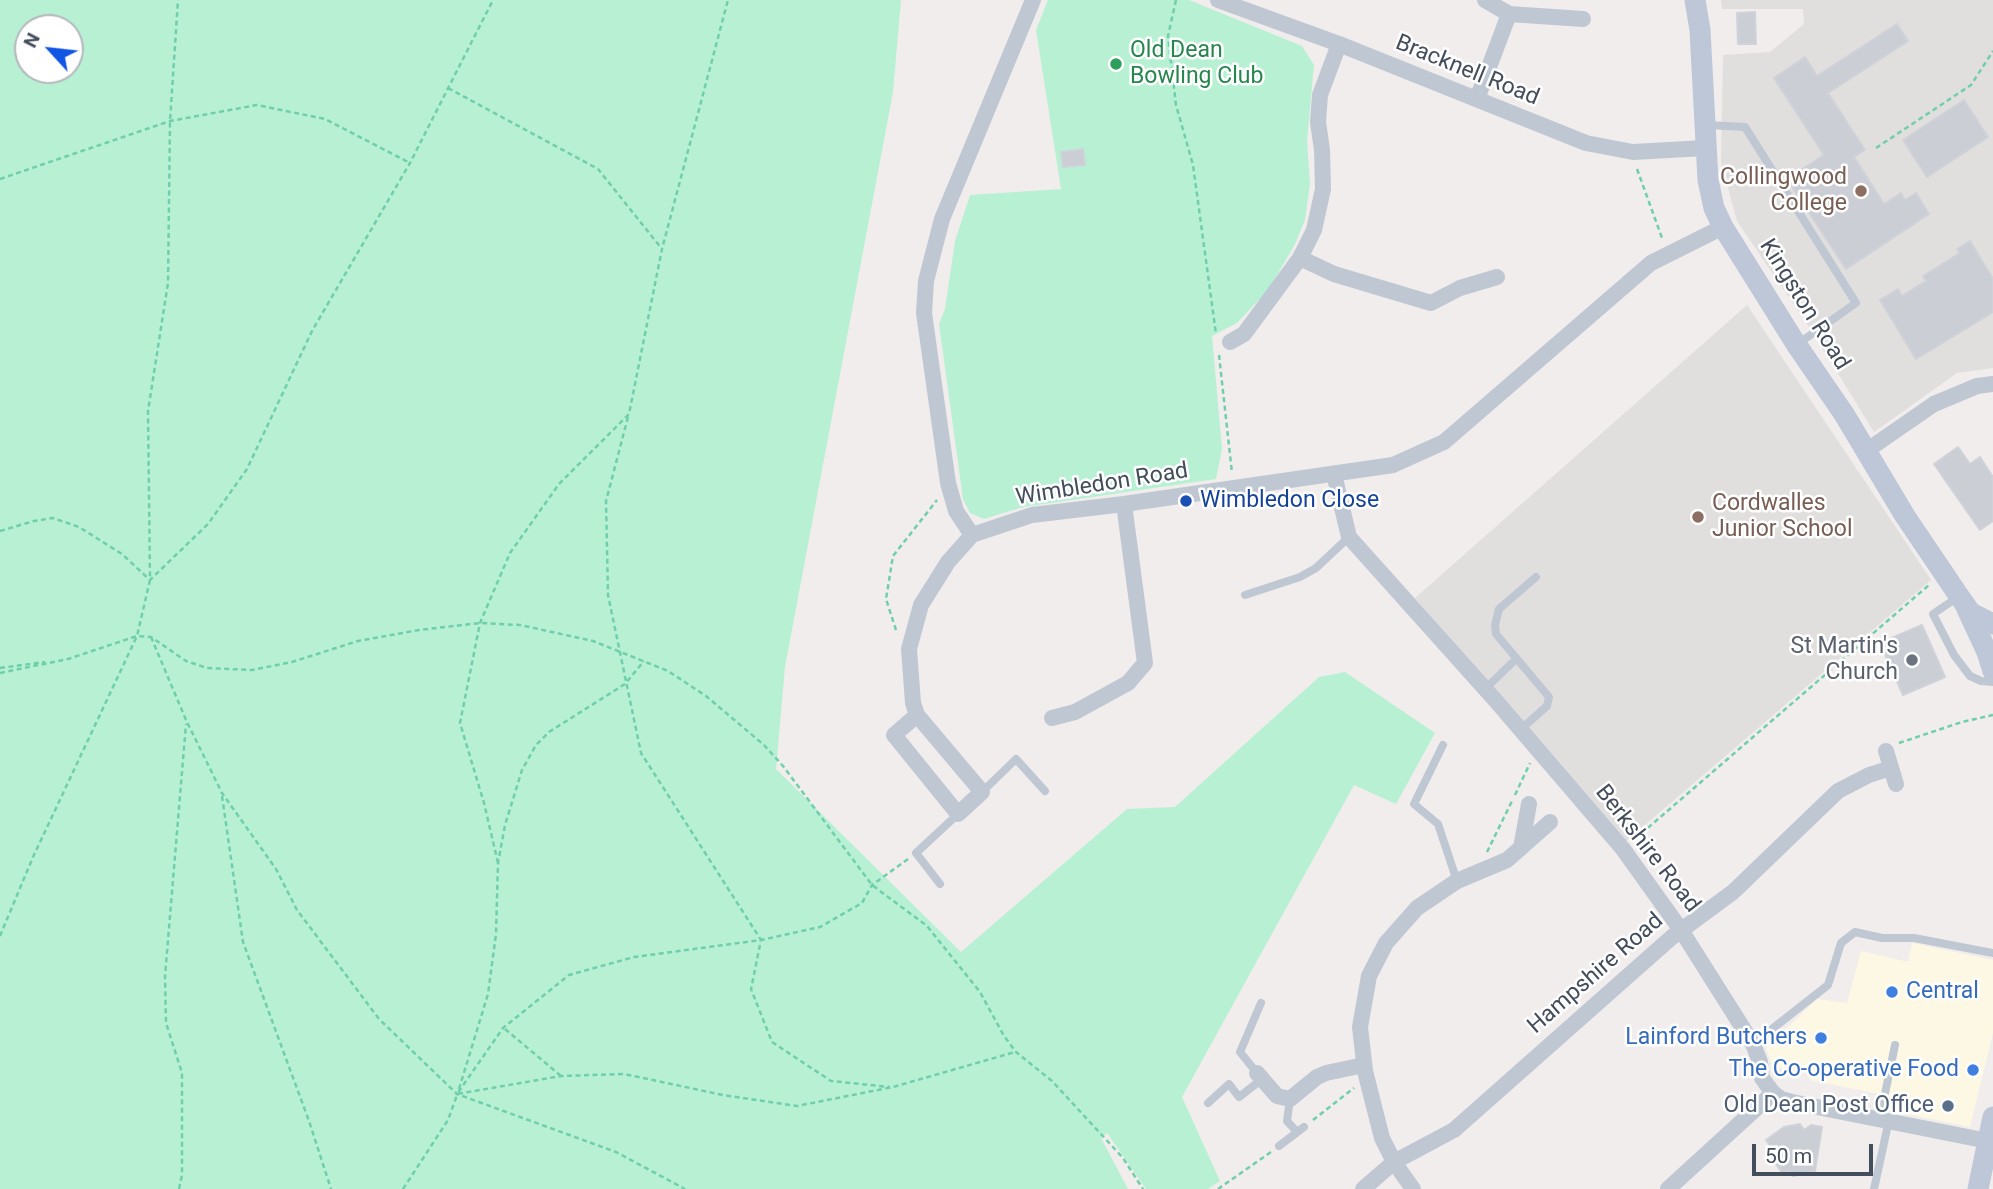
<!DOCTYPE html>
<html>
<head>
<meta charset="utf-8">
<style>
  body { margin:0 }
  #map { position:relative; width:1993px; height:1189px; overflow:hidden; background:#f0edec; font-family:Roboto,sans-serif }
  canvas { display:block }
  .north { position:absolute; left:14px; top:14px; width:70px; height:70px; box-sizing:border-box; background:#fff; border:2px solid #b4b8bd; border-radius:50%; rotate:297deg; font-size:19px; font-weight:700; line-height:28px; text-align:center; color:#444d5b }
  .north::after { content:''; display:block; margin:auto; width:24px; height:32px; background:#1155e5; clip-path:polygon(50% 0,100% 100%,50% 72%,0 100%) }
  .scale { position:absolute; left:1752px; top:1144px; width:121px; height:32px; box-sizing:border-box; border:4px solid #444d5b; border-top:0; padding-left:9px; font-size:21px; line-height:24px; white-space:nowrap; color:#444d5b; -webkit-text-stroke:5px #fff; paint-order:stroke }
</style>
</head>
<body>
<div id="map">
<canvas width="1993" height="1189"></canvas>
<div class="north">N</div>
<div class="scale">50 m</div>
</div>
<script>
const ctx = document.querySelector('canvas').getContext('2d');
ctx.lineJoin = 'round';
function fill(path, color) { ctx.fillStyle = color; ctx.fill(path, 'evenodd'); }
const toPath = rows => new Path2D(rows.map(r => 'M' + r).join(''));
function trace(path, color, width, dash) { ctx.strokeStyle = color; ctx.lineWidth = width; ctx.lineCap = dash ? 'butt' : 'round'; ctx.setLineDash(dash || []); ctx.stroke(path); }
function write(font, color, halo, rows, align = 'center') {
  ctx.font = font + ' Roboto,sans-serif'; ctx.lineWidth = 5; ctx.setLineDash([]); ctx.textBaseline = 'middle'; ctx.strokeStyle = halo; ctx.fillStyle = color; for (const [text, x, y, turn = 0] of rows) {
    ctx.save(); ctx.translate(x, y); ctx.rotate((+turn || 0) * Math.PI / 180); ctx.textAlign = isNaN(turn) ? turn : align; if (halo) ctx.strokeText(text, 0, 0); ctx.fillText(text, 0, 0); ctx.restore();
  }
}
const commercial = toPath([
  [1912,943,1993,960,1993,1033,1970,1127,1902,1113,1904,1099,1810,1080,1810,1072,1773,1067,1766,1048,1817,999,1847,1003,1861,951,1908,962]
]);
const education = toPath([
  [1721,0,1993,0,1993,368,1957,373,1874,432,1811,330,1737,221,1721,162,1723,55,1770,52,1804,24,1803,9,1722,9],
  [1747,305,1931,580,1625,842,1415,598]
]);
const green = toPath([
  [0,0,901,0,893,92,785,667,776,769,961,952,1127,809,1175,807,1319,677,1345,672,1435,733,1396,804,1354,785,1182,1097,1220,1181,1208,1189,1146,1189,1107,1133,1101,1138,1128,1189,0,1189],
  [28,28,70,28,70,70,28,70],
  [1048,0,1189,0,1302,46,1314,65,1307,141,1310,184,1305,220,1295,244,1269,289,1237,323,1212,336,1222,449,1216,479,1023,507,984,519,970,513,963,499,939,324,945,309,955,241,970,195,1061,189,1036,30]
]);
const building = toPath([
  [1755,12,1756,44,1738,44,1737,13,1755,12],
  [1897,24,1908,41,1828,93,1865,150,1854,157,1884,204,1901,193,1905,200,1916,193,1929,214,1846,269,1787,179,1824,155,1774,78,1805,57,1817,76,1897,24],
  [1964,100,1988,137,1927,177,1903,140,1964,100],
  [1083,149,1085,165,1063,167,1061,152,1083,149],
  [1970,241,1993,279,1993,312,1916,359,1880,300,1898,289,1902,296,1926,281,1923,276,1960,253,1957,249,1970,241],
  [1958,447,1970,464,1980,457,1993,477,1993,521,1980,530,1934,464,1958,447],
  [1922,625,1945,677,1903,695,1880,643,1922,625],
  [1800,1124,1804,1130,1811,1125,1822,1127,1815,1171,1793,1176,1788,1170,1783,1174,1770,1156,1775,1153,1766,1140,1784,1127,1800,1124]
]);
const path = toPath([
  [1176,0,1168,36,1176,105,1193,165,1216,334],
  [448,88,598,169,662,249],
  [1876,148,1971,85,1993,51],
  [1637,169,1662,238],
  [0,179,170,121,257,105,325,119,410,163],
  [1219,355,1232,473],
  [628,417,606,501,608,595,641,753,761,940,751,989,772,1042,831,1081,890,1087],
  [0,531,34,521,53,518,79,527,122,554,150,580,208,524,247,469,312,331,410,163,493,0],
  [896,630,886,599,893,556,937,500],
  [151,637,186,720,222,793,276,869,297,910,379,1019,457,1094,616,1152,685,1189],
  [0,668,45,662],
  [0,673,68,659,137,636,151,637,186,661,207,668,252,670,292,662,358,641,419,630,480,623,520,625,593,641,668,671,706,696,764,745,783,766,872,885,927,926,980,992,1004,1036,1016,1052,1052,1081,1123,1158,1143,1189],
  [1899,743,1962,722,1993,715],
  [1515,795,1530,763],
  [222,796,243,942,309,1121,331,1189],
  [1635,839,1929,585],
  [1487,852,1512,801],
  [908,859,872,885,862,903,820,927,761,940,634,957,569,975,503,1028,457,1094,561,1076,624,1074,723,1095,797,1106,893,1087,1015,1052],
  [498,863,484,803,460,723,480,623,510,553,559,484,629,414,662,249,728,0],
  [0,936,33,857,137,636,150,580,148,411,168,283,170,121,178,0],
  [505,1029,561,1076],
  [459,1089,488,994,496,934,498,863,505,825,522,770,536,745,549,732,625,684,644,661],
  [1313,1120,1354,1088],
  [179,1189,182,1175,182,1073,166,1023,165,976,186,724],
  [403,1189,448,1120,457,1095],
  [1218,1189,1271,1152]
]);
const lane = toPath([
  [1707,125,1745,127,1856,303,1799,343],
  [1245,595,1300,577,1316,568,1349,537],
  [1958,597,1933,614,1954,655,1970,676,1981,681,1993,682],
  [1485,689,1516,659],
  [1520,730,1547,706,1549,697,1496,634,1495,625,1499,609,1536,577],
  [1443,745,1414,804,1438,824,1457,881],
  [982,792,1016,759,1045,791],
  [940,884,916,853,958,814],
  [1753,1044,1828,985,1841,943,1855,932,1882,938,1914,938,1993,953],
  [1257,1073,1240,1052,1261,1003],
  [1290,1099,1287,1121,1297,1132],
  [1208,1103,1229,1084,1239,1097,1261,1080],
  [1880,1118,1895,1045],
  [1279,1146,1304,1127],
  [1874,1189,1889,1120]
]);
const street = toPath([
  [1033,0,942,219,926,281,924,313,948,483,956,511,972,535,1032,515,1124,504,1393,465,1444,442,1651,263,1723,227],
  [1218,0,1339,44,1586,143,1633,152,1705,148],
  [1485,0,1509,14,1583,19],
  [1477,99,1509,14],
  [1300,258,1334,274,1431,303,1460,288,1497,277],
  [1230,342,1244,334,1300,258,1314,230,1323,189,1322,150,1318,122,1320,95,1339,44],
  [1866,451,1934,404,1977,386,1993,384],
  [1334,474,1349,537,1496,701,1623,849,1681,930,1753,1044,1760,1062,1762,1078,1773,1093,1781,1099,1792,1102,1988,1141],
  [917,715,894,735,958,814,982,792,917,715,913,703,909,649,921,605,948,562,972,535],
  [1052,718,1075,712,1128,683,1145,663,1124,504],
  [1886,751,1896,784],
  [1521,848,1529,804],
  [1257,1073,1277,1096,1290,1099,1317,1077,1326,1073,1364,1065],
  [1363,1189,1394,1162,1454,1130,1672,937,1733,892,1838,791,1869,775,1891,768],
  [1413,1189,1394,1162,1382,1138,1365,1071,1360,1027,1369,976,1386,943,1417,908,1457,881,1507,860,1550,822],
  [1668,1189,1773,1093]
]);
const secondary = toPath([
  [1695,0,1700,30,1708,180,1714,208,1723,227,1796,344,1844,414,1905,516,1959,596,1971,613,1993,624],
  [1967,609,1987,652,1993,671],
  [1978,1189,1993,1117]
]);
const markers = [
  [1116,64,7,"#2e9e5b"],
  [1861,191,7,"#8d6e63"],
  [1186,501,7,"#1a4fb4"],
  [1698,517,7,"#8d6e63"],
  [1912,660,7,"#6b7280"],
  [1892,992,7,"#3f7fe0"],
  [1821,1038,7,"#3f7fe0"],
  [1973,1070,7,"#3f7fe0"],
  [1948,1106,7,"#5c6f8a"]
];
const leisureNames = [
  ["Old Dean",1130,51],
  ["Bowling Club",1130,77]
];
const streetNames = [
  ["Bracknell Road",1467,71,22],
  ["Kingston Road",1804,305,58],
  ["Wimbledon Road",1102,485,-9],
  ["Berkshire Road",1647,849,52],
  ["Hampshire Road",1596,974,-41]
];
const educationNames = [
  ["Collingwood",1847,178],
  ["College",1847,204],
  ["Cordwalles",1712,504,"left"],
  ["Junior School",1712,530,"left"]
];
const transitNames = [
  ["Wimbledon Close",1200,501]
];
const worshipNames = [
  ["St Martin's",1898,647],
  ["Church",1898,673]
];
const shopNames = [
  ["Central",1906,992,"left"],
  ["Lainford Butchers",1807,1038],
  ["The Co-operative Food",1959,1070]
];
const serviceNames = [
  ["Old Dean Post Office",1934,1106]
];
fill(commercial, '#fcf8e4');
fill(education, '#e1dede');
fill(green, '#b8f0d4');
fill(building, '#cbced5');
trace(building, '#d0d2d9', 2);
trace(path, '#6fcfab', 2.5, [5, 3.5]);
trace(lane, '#bfc7d3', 8);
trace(street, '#bfc7d3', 16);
trace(secondary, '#bec7d7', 21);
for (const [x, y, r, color] of markers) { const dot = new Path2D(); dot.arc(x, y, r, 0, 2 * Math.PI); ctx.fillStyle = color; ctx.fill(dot); trace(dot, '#fff', 2.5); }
write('23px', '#27864d', '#fff', leisureNames, 'left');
write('23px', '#444d5b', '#fff', streetNames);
write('23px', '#785e54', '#fff', educationNames, 'right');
write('23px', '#164399', '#fff', transitNames, 'left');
write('23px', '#5b616d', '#fff', worshipNames, 'right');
write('23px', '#366cbe', '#fff', shopNames, 'right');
write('23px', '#4e5e75', '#fff', serviceNames, 'right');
</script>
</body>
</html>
